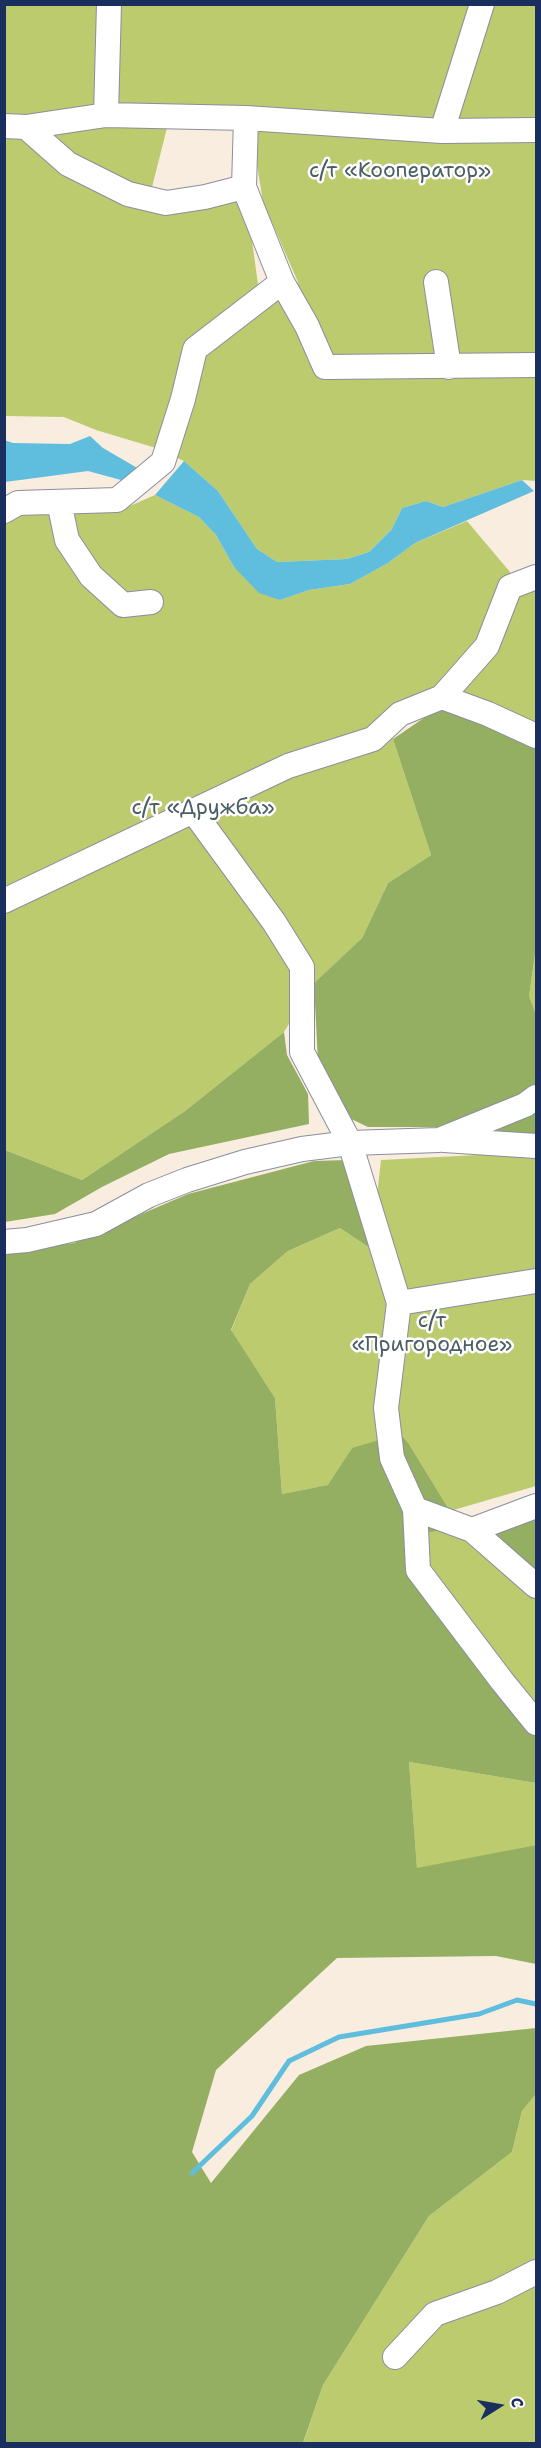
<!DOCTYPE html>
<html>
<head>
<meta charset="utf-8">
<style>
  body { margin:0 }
  #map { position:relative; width:541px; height:2448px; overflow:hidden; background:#f9eddf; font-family:"Shantell Sans",sans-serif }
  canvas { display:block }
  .frame { position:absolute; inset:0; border:6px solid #1b2f5e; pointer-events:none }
  .north { position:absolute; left:469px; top:2376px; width:60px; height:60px; -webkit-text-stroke:4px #fff; paint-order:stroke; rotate:79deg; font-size:16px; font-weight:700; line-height:24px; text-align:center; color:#1b2f5e }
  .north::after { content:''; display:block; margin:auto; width:21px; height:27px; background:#1b2f5e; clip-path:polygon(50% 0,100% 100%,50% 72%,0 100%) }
</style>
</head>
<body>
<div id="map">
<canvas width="541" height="2448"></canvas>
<div class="frame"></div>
<div class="north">С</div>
</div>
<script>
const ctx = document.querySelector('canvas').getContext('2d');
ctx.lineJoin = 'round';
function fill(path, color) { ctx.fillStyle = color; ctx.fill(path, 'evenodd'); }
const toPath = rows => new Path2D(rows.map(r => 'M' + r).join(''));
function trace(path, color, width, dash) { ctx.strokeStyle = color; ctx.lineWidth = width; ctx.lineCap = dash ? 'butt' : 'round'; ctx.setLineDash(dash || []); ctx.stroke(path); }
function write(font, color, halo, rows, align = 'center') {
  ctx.font = font + ' "Shantell Sans",sans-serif'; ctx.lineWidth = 5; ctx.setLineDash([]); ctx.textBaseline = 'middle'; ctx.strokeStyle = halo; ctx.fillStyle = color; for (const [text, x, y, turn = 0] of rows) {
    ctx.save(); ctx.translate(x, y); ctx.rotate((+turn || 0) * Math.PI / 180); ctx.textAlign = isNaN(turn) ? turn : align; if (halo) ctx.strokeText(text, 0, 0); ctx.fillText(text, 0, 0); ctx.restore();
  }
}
const green = toPath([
  [5,5,536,5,536,481,522,480,443,507,426,501,402,508,392,529,369,552,347,559,277,562,257,549,218,491,184,461,156,448,96,430,64,417,5,416],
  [172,108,255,113,253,140,263,202,298,282,256,312,259,292,250,226,236,199,177,213,146,211],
  [155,495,199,517,216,535,234,567,280,600,309,590,350,584,388,563,415,543,467,521,510,572,481,644,439,688,382,724,393,739,431,855,388,883,362,938,314,983,284,1032,185,1111,82,1180,5,1150,4,522,17,515,51,512,116,512],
  [536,584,536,733,457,694,515,592],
  [536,948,536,1014,529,996],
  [536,1152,536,1486,450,1511,409,1444,352,1448,329,1485,282,1494,275,1398,231,1331,250,1284,288,1251,340,1228,371,1249,381,1160],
  [449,1528,476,1544,536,1598,536,1709,431,1567,424,1534],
  [409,1762,536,1783,536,1845,417,1869],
  [536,2094,536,2443,303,2444,323,2385,429,2216,512,2152,522,2111]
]);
const forest = toPath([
  [440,707,485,723,536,747,536,948,529,996,536,1014,536,1134,493,1135,458,1127,368,1127,349,1118,318,1062,314,983,362,938,388,883,431,855,393,739],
  [284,1032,287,1055,308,1094,309,1124,169,1154,102,1187,55,1214,5,1222,5,1150,82,1180,185,1111],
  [347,1160,371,1249,340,1228,288,1251,250,1284,231,1330,275,1398,282,1494,328,1485,352,1448,400,1434,409,1444,450,1511,472,1522,536,1507,536,1577,449,1528,424,1534,431,1567,536,1709,536,1783,409,1762,417,1868,536,1845,536,1964,496,1956,337,1958,216,2070,192,2152,211,2183,299,2075,366,2046,536,2028,536,2094,522,2111,512,2152,429,2216,323,2385,303,2443,5,2443,4,1252,74,1243,188,1194,314,1161]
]);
const water = toPath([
  [90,436,103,448,139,469,121,480,88,471,5,482,4,440,13,443,70,444],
  [184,461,218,491,257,549,277,562,347,559,369,552,392,529,402,508,426,501,443,507,522,480,534,491,415,543,388,563,350,584,309,590,280,600,259,593,234,567,216,535,199,517,155,495]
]);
const stream = toPath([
  [192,2173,252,2116,289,2061,339,2037,479,2014,517,2000,536,2004]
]);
const minor = toPath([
  [106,115,109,4],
  [4,126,26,127,106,115,246,118,442,131,536,130],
  [26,127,68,164,128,194,166,203,205,197,244,187],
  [442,131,482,4],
  [282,282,307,326,325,367,536,365],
  [436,282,449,367],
  [59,502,67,540,91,576,123,605,151,602],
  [4,511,18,503,117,500,163,462,183,399,195,349,282,282,244,187,246,118],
  [442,697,487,646,510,587,536,577],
  [193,811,274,922,302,967,302,1052,350,1143,399,1303,386,1408,392,1458,415,1509,418,1570,502,1681,536,1723],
  [4,901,288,766,373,739,400,714,442,697,488,714,536,736],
  [444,1140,536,1146],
  [4,1242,27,1240,96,1224,149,1195,187,1180,245,1162,302,1149,350,1143,439,1140,525,1105,536,1097],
  [399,1303,536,1281],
  [415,1509,472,1530,536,1586],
  [472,1530,536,1506],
  [395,2357,435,2314,497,2292,536,2272]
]);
const parkNames = [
  ["с/т «Кооператор»",400,172],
  ["с/т «Дружба»",203,809],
  ["с/т",432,1322],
  ["«Пригородное»",432,1346]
];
fill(green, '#bbcb6e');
fill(forest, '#94af61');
fill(water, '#5fbddd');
trace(stream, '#5fbddd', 5);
trace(minor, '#8a8e9e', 26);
trace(minor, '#fff', 24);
write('21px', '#4b5e63', '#fff', parkNames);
</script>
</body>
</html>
